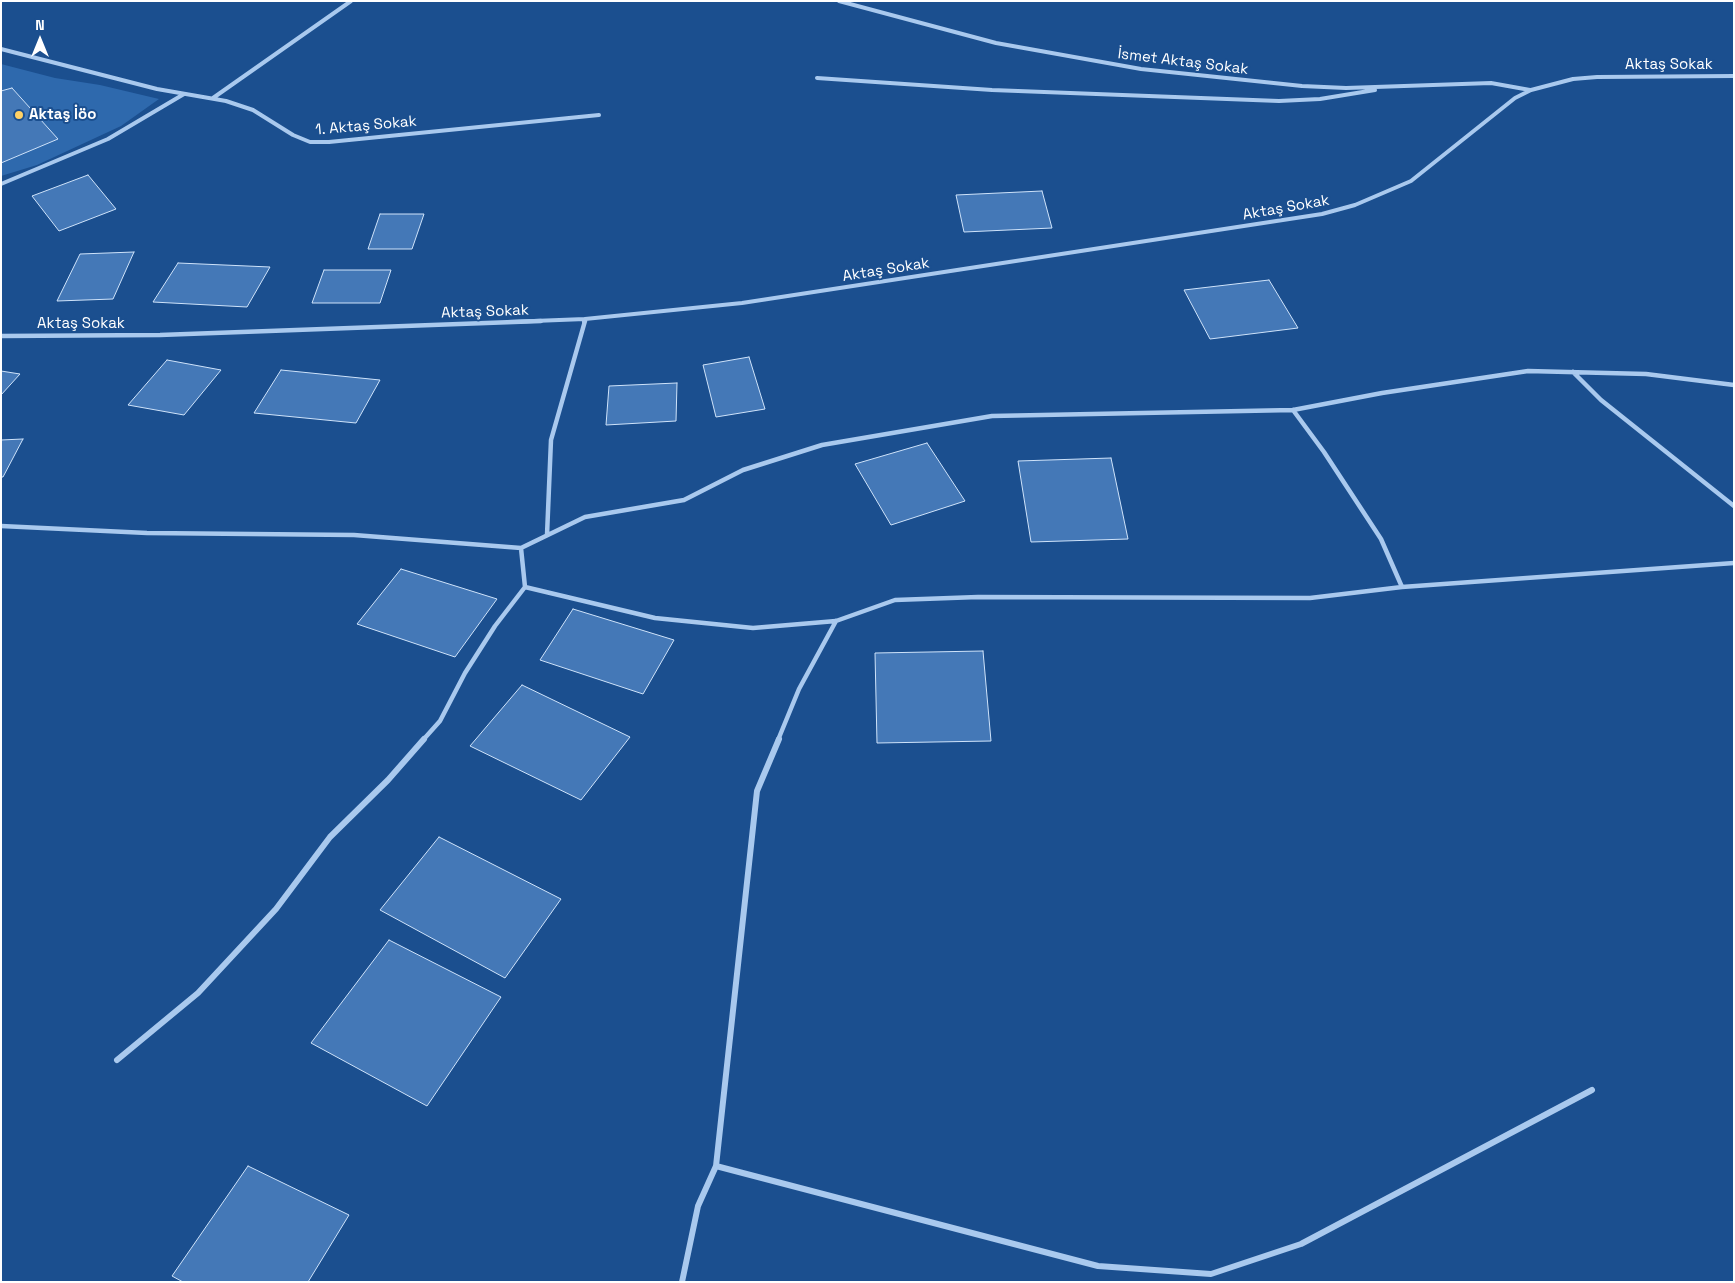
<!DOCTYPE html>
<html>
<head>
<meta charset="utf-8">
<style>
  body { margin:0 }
  #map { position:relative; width:1735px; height:1283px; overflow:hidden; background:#1b4f8f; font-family:"Space Grotesk",sans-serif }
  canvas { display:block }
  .frame { position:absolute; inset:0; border:2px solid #fff; pointer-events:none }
  .north { position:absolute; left:15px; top:15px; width:50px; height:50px; -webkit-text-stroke:4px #1b4f8f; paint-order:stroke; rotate:0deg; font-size:14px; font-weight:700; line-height:20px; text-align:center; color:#fff }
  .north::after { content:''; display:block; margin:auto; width:18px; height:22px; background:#fff; clip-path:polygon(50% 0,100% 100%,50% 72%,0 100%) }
</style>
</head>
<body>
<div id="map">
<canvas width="1735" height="1283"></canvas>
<div class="frame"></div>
<div class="north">N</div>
</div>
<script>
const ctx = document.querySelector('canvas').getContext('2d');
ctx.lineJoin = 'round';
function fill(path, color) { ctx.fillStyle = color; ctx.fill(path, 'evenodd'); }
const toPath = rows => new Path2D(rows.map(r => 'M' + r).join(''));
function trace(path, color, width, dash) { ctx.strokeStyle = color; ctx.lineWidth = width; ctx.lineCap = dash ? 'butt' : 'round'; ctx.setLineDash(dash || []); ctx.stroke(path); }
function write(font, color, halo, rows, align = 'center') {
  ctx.font = font + ' "Space Grotesk",sans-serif'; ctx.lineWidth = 4; ctx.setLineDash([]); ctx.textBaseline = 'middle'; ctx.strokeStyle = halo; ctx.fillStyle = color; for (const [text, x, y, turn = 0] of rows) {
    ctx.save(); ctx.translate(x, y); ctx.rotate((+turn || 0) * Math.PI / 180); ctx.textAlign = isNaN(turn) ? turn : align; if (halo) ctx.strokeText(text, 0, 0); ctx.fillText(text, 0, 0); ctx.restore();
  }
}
const green = toPath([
  [1,64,55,78,100,85,159,99,121,126,37,165,1,176,1,163,57,139,15,91,1,94]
]);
const building = toPath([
  [12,88,58,139,1,163,1,91,12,88],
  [88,175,116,209,59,231,32,196,88,175],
  [1042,191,1052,228,964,232,956,195,1042,191],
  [380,214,424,214,412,249,368,249,380,214],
  [134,252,113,299,57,301,80,254,134,252],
  [178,263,270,267,247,307,153,302,178,263],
  [324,270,391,270,380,303,312,303,324,270],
  [1269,280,1298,328,1210,339,1184,290,1269,280],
  [749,357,765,409,716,417,703,365,749,357],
  [167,360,221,370,184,415,128,405,167,360],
  [281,370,380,380,356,423,254,413,281,370],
  [1,371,20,374,1,395,1,371],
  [677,383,676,421,606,425,609,386,677,383],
  [23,439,3,477,1,477,1,440,23,439],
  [927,443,965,501,891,525,855,464,927,443],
  [1111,458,1128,539,1031,542,1018,461,1111,458],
  [401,569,497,599,455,657,357,624,401,569],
  [573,609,674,640,643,694,540,660,573,609],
  [983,651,991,741,877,743,875,653,983,651],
  [522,685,630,737,581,800,470,746,522,685],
  [439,837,561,899,505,978,380,910,439,837],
  [389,940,501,997,427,1106,311,1043,389,940],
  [248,1166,349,1215,308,1282,183,1282,172,1276,248,1166]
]);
const streetFar2 = toPath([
  [839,1,996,43,1141,69,1302,86,1346,88,1491,83,1530,90],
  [1,49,157,89,226,101,253,110,293,135,310,142,329,142,599,115],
  [817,78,992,90,1279,101,1320,99,1375,90],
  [213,98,351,1],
  [1,184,108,139,184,94],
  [508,322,585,319,742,303,1322,214,1355,205,1411,181,1515,98,1531,90,1573,79,1597,77,1734,76],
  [584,322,585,319]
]);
const streetFar1 = toPath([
  [1,336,160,335,541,321],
  [1573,372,1601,400,1734,506],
  [1293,410,1324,452,1381,539,1402,587],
  [1,526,147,533,354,535,521,548,585,517,684,500,743,470,822,445,992,416,1293,410,1382,393,1528,371,1646,374,1734,385],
  [547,535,551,440,585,321],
  [521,548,525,587,655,618,753,628,836,621,895,600,978,597,1310,598,1402,587,1734,563],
  [423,740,440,721,465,673,495,626,525,587],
  [778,740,799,689,836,621]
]);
const street = toPath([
  [117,1060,198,993,276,909,330,837,388,780,424,739],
  [716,1166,1098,1266,1211,1274,1301,1244,1592,1090],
  [682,1282,698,1206,716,1166,757,791,779,739]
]);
const markers = [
  [19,115,5,"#ffd166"]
];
const farStreetnames = [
  ["İsmet Aktaş Sokak",1183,62,7],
  ["Aktaş Sokak",1669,65],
  ["1. Aktaş Sokak",366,126,-5],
  ["Aktaş Sokak",1286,208,-10],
  ["Aktaş Sokak",886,270,-9],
  ["Aktaş Sokak",485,312,-2],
  ["Aktaş Sokak",81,324]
];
const farPoinames = [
  ["Aktaş İöo",29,115]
];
fill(green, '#2e69ad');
fill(building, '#4478b7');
trace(building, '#cfe3fa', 1);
trace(streetFar2, '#a9c9ee', 4);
trace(streetFar1, '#a9c9ee', 4.5);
trace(street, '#a9c9ee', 6);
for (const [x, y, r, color] of markers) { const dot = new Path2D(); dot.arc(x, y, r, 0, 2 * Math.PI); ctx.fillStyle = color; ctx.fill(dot); trace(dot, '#1b4f8f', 2); }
write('15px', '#fff', '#1b4f8f', farStreetnames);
write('bold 15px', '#fff', '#1b4f8f', farPoinames, 'left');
</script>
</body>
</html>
